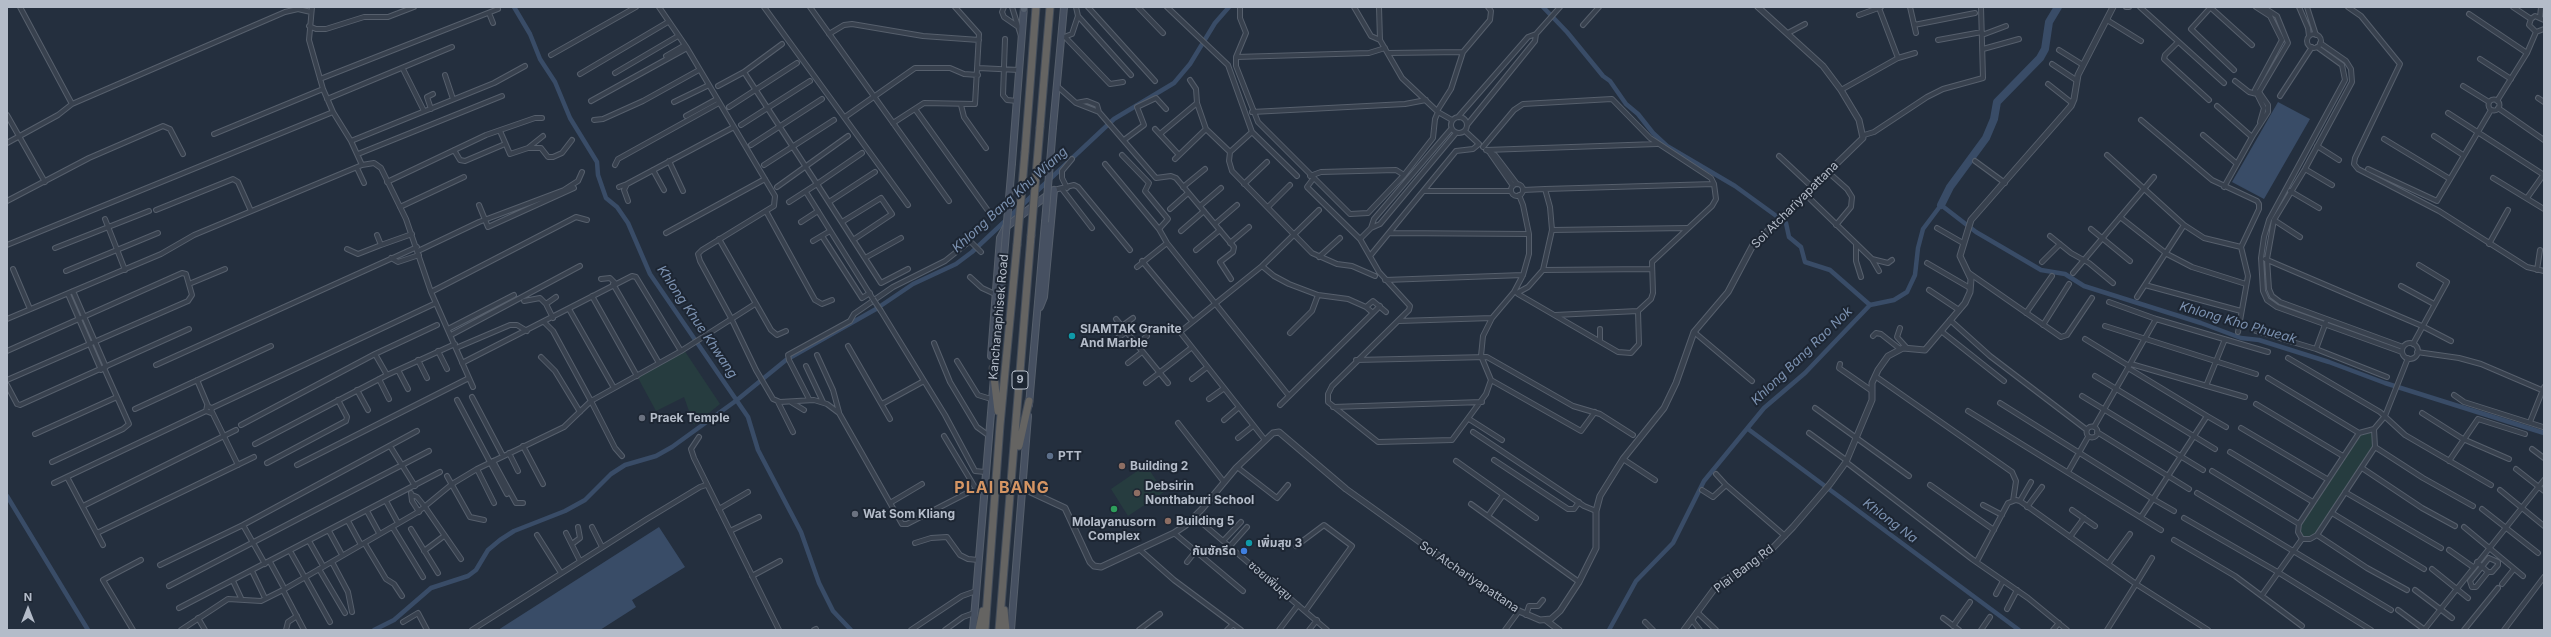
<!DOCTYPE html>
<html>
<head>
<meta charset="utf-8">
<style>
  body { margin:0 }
  #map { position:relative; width:2551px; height:637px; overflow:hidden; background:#242f3e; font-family:Inter,sans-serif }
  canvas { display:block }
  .frame { position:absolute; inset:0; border:8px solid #b4bcc9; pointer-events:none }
  .north { position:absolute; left:8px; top:589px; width:40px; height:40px; -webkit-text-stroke:3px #1d2633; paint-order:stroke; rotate:0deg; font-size:11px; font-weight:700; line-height:16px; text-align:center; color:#b4bcc9 }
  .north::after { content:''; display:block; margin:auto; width:14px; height:18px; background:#b4bcc9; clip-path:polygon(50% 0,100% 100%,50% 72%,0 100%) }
</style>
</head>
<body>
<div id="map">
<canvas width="2551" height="637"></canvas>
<div class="frame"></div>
<div class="north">N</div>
</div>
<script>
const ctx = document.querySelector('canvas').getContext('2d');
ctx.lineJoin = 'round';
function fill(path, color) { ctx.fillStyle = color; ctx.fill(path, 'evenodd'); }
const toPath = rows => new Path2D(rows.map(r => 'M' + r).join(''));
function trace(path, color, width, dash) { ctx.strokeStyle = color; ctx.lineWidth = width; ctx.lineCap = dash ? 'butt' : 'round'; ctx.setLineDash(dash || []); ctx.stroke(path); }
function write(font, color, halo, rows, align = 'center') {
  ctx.font = font + ' Inter,"Noto Sans Thai",sans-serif'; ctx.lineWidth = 4; ctx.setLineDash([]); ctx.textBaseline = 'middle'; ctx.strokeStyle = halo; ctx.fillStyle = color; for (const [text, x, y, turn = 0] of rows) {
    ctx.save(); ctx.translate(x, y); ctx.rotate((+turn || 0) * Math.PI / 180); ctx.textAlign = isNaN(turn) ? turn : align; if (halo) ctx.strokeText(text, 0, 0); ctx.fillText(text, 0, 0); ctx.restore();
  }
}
const green = toPath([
  [684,350,720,404,694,425,684,397,656,411,637,376],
  [2368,431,2376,436,2375,447,2316,534,2310,539,2301,537,2299,524,2359,433],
  [1146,465,1164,492,1128,516,1111,489]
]);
const water = toPath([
  [2278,102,2310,119,2264,199,2232,182],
  [659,527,685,567,632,600,636,607,600,630,498,630]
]);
const canal = toPath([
  [514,7,530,34,540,59,555,82,570,118,597,162,598,175,606,198,617,207,628,223,650,274,748,417,758,450,801,532,819,583,833,611,851,630],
  [1543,7,1567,32,1603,76,1610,81,1626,104,1638,114,1653,133,1667,146,1735,186,1786,223,1789,237,1801,247,1805,262,1830,270,1870,305],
  [1748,429,2019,630],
  [7,496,88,630],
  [374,630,394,620,431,588,468,576,476,570,488,550,500,540,514,531,565,511,585,500,611,474,625,465,656,456,672,447,737,400,786,360,876,309,913,284,956,264,972,252,1114,119,1174,83,1190,64,1215,23,1229,7],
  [1609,630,1636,581,1673,543,1704,481,1764,408,1805,373,1870,305,1894,300,1907,292,1915,275,1918,248,1923,229,1941,205,1976,232,2012,253,2041,270,2065,274,2084,286,2201,323,2241,338,2259,340,2329,362,2385,383,2544,433]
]);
const river = toPath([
  [1941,205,1950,187,1986,138,1994,119,1997,102,2040,58,2045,49,2049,22,2058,7]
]);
const minor = toPath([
  [20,7,72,104],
  [312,7,309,40,323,89,333,112,351,141,362,165],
  [659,7,687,48,775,196,774,206,702,250,698,254,700,261,731,318,756,370,773,399,780,402,814,400,827,404,839,413,902,524,907,524,969,492,984,489],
  [764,7,908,205],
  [810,7,949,201],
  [1004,7,1002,12,1004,17,1017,26],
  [1012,7,1021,36],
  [1076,7,1078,16,1131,75],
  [1088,7,1155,81],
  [1138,7,1163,33],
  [1167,7,1228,65,1252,132,1230,152,1229,161,1232,171,1312,253,1337,264,1352,266,1375,276],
  [1240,7,1240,18,1246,33,1236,57,1236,66,1258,122,1350,214,1368,213,1404,175,1433,138,1435,119,1438,112],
  [1354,7,1371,36,1380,40],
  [1379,7,1380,40,1402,78,1438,112,1452,120],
  [1910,7,1916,33],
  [2126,7,2129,7],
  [2140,7,2224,83],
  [2210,7,2252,45],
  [2256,7,2270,16,2282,40,2255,90,2264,108,2260,122],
  [2299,7,2308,28,2309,36],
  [2307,7,2316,35],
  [2348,7,2361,16,2400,64,2355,158,2354,164,2358,169,2439,211,2527,267,2544,271],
  [2513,7,2531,19],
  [1879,8,1898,58],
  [2210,8,2191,29,2234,70],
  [489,13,493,23],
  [2469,14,2527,53],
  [1859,15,1881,7],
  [2540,17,2541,7],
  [2107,20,2141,41],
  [2544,20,2535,16,2531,19,2529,25,2536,32,2544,29],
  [1583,25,1599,7],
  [1914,25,1975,13],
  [309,26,316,29,326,29,364,17,388,17,414,7],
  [1788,33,1805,24],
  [829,34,844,25,852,24,923,36,979,40],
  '2307 41a7 7 0 1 1 14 0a7 7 0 1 1-14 0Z',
  [1982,35,2006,26],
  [1064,37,1072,34,1078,16],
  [1066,38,1110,84,1123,82],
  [1005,39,1003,95,1007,100,1017,101],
  [1938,40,1982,32],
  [2178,42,2165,55,2164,59,2209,100],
  [2320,43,2346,61,2351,69,2352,82,2305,169,2274,220,2267,259,2269,289,2272,296,2280,302,2403,347],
  [2317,47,2342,65,2345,80,2269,220,2264,237,2261,258,2263,291,2267,300,2277,307,2402,352],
  [1983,49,2019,39],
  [2059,50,2083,65],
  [1388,53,1463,52],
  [551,55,636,7],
  [666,56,685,45],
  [1236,57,1369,53,1385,48],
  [2480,59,2511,79],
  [2052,64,2076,80],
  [978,68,1019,70],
  [403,69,424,111],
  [744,72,817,184,789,202],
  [615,73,678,36],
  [580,74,668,22],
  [445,75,453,99],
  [320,79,498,9],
  [1190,80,1196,89,1197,103,1206,129,1230,152],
  [2235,81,2249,92,2257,94],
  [2048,84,2072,103],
  [718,86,744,72,782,44],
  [1057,86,1076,103,1099,112],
  [2463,86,2489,102],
  [1841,90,1898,58,1915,53],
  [2280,96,2312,47],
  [2538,98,2544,102],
  [327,99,452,47],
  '2488.5 105a5.5 5.5 0 1 1 11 0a5.5 5.5 0 1 1-11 0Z',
  [591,101,687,48],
  [2497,101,2527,53,2536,32],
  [674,102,709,85],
  [1076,103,1087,101,1097,105,1099,112,1156,178,1171,176,1176,178,1234,247,1233,252,1220,262,1231,279],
  [961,105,964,117,986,148],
  [2217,106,2252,137],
  [729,107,797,63],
  [2498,108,2544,140],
  [431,109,427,97,433,94],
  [915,109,989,212],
  [1437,111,1451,89,1463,52,1490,20,1491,11,1488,7],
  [1252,112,1405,104,1426,100],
  [2448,113,2544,175],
  [7,115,45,182],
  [686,116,717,99],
  '1451 125a8 8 0 1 1 16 0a8 8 0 1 1-16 0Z',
  [845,117,915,68,950,68,964,74,978,75],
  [1458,117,1528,37,1536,34,1560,7],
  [594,120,603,119,643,101,699,70],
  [2141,120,2212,180,2257,201,2259,204,2259,209,2241,247,2248,276,2238,332],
  [893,123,924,103,975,104,979,34,955,7],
  [741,125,810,81],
  [1467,125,1535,41,1536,34],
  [1155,129,1179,155],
  [500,131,510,154,528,148,541,148,548,157,553,157,562,153,572,140],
  [1465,131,1479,144],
  [1252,132,1297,176],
  [214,134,323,89],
  [1160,134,1197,103],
  [1864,135,1874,132,1927,97,1943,89,1983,78,1981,7],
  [2203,135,2236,163],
  [2434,136,2463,155],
  [2384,139,2450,179],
  [1124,140,1144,125,1137,107,1156,98,1166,109],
  [351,141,494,83,525,66],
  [7,143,58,115,72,104,285,12,298,9,311,12],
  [751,145,822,99],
  [2317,146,2339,160],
  [1483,147,1514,110,1523,104,1612,99,1650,138,1711,178,1714,184,1716,199,1712,206,1652,262,1653,293,1651,299,1638,311,1639,344,1631,353,1618,352,1518,294],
  [528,148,543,136],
  [454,150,460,160,465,161,505,144],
  [1486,150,1657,144],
  [1486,150,1495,155,1517,184],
  [862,153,817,184,881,283,908,269],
  [1490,153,1513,186],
  [358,154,502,96],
  [1122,155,1149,183,1145,191,1168,219,1159,229],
  [2107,155,2184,225,2204,238,2241,247],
  [1779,156,1812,187],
  [1175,159,1206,129],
  [669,161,683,191],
  [1975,161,2005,183],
  [1105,164,1159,229,1167,243,1289,396],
  [615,165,618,159,719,103],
  [764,165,834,120],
  [357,168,364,183],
  [2305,169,2332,185],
  [2368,169,2437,201,2491,110],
  [653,170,664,190],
  [1828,172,1847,189,1852,197,1851,207,1836,225],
  [1310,176,1321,172,1396,170,1404,175],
  [2493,178,2544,209],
  [1313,179,1307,187,1360,239,1371,228,1380,224,1456,133],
  [387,182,486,135,535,118,542,118],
  [1244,184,1267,162],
  '1511 190a6 6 0 1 1 12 0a6 6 0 1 1-12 0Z',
  [619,187,627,184],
  [777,187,848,136],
  [1183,187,1205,169],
  [2224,187,2252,137,2268,112,2268,105,2259,92,2288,43,2277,16,2263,7],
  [1067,188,1062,178,1062,171,1072,159],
  [1062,189,1092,228],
  [1545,189,1714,184],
  [1054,190,1074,185,1078,187,1130,250],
  [1424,191,1511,191],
  [2290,191,2319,208],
  [806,192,873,299],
  [1805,194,1872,259,1879,271],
  [2527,198,2544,174],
  [7,201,89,158,163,126,170,129,183,154],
  [628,201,624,190,627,184,734,127],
  [829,202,875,172],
  [479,205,488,227,574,188],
  [1200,206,1221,188],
  [400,207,464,177],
  [1268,207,1290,185],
  [1170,209,1188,193],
  [156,210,233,179,238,182,251,211],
  [766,211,815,300,822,304,832,300],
  [2120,217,2167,254,2192,267,2246,284],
  [105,219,125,270],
  [2274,220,2300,237],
  [801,222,818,211],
  [842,222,881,198,892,214,853,240],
  [1215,224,1237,205],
  [1371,228,1374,219,1451,129],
  [1937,228,1963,243],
  [2091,229,2130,261],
  [1552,230,1687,228],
  [1181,231,1204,211],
  [666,233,765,179],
  [1389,233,1529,234],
  [377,235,381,245,412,234],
  [822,236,862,298,870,293],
  [2050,236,2071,253,2089,263,2113,283],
  [719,239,771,330,777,335,786,331],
  [1360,239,1379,272,1410,306,1409,310,1332,386,1328,394,1328,402,1378,442,1452,440,1486,394,1491,380,1481,356,1483,336,1492,318,1514,292,1523,275,1529,254,1529,234,1523,205,1519,195],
  [813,241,830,231],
  [1230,243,1249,227],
  [1856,244,1856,261,1861,277],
  [2489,244,2508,210],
  [7,245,333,112],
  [55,248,149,211],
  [347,249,358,254,381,245],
  [1196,250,1220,230],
  [418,251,479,222,564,190,578,181,582,172],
  [1370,256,1456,151,1473,149,1479,144],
  [1319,257,1340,238],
  [391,258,398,262,419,255],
  [865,258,901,238],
  [1872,259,1888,263,1892,260],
  [2265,259,2422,326,2451,341],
  [1142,261,1192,321],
  [2042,262,2060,244],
  [1927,263,1970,288],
  [1262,266,1274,276,1289,284,1318,295,1348,299,1366,307,1373,313],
  [1137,267,1167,243],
  [13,269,30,309],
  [1543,270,1651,269],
  [2537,270,2540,250],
  [66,271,158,233],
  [1969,273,2061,337,2067,335,2092,298],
  [2073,273,2154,177],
  [970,277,982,288,995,294],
  [601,279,610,278,615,283],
  [1385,280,1523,275],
  [189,284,225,269],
  [613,284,659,363],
  [2145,285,2241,311],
  [2401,286,2434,304],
  [1929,290,1959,310],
  [73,291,106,367],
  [431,292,576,217,587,220],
  [1517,293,1528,287,1543,270,1552,230,1550,207,1545,189,1523,190],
  [68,294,101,370],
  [592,296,637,376],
  [2137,297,2184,225],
  [524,301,540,298,546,304,553,318],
  [2109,302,2156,319,2268,352],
  [546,304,556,297],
  [1366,307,1373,301,1386,312],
  [569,309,614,388],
  [881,311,945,415,975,471,985,472],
  [2026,313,2052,276],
  [1555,315,1638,311],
  [7,319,161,254,194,235,362,165,374,163,381,168,406,219,431,292,473,387],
  [1116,319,1168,383],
  [1950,320,1990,356,2087,430],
  [1399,321,1492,318],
  [545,323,553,331,591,401,681,351,755,304],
  [2043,325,2069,284],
  [1122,326,1133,318],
  [2105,326,2256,374],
  [1900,328,1897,337,1906,347],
  [448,329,514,295],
  [1600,329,1600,340],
  [1941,331,2004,381],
  [2256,331,2316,349,2387,377],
  [1694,332,1752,381],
  [1290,333,1312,311,1318,295],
  [451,335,580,266],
  [1873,336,1876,333,1881,334,1900,349],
  [2085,339,2129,366],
  [1112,342,1126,332],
  [934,343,950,382,977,427,988,435],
  '2402 351a8 8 0 1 1 16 0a8 8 0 1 1-16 0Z',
  [2413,344,2447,282,2419,265],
  [1136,345,1147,336],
  [848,346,890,419],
  [456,348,510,325,517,325,527,331],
  [2316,349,2326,322],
  [7,351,182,273,186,274,192,295,188,301,7,380],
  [438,351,447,369],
  [2417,352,2459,358,2481,364,2544,391],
  [375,354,387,375],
  [817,355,833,390,839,412],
  [541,357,555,371,580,412],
  [2288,358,2380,412,2405,435,2491,485],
  [418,360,427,378],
  [1356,360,1487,357,1573,406,1600,414,1633,435],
  [957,361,978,395,991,399],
  [462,363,632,276,636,277,681,351],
  [1128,363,1142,352],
  [1840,364,1839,368,1872,391],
  [2131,364,2245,397],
  [156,365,417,247],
  [806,366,823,402],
  [398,370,408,389],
  [1875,376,2012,472,2016,481,2013,501],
  [2095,376,2215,449],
  [2268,378,2359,433],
  [379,379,389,399],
  [1192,379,1206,368],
  [197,380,208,406],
  [1491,380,1581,431,1595,412],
  [1146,383,1191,348],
  [7,385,17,404,20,405,189,329],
  [2206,386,2225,339],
  [357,390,368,410],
  [2454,395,2464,402,2543,427],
  [2082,396,2203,470],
  [472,397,503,456],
  [809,399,789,360,788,355,850,321,854,314,893,287,945,261,970,241,981,252],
  [1209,399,1223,389],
  [457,400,507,494],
  [778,402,793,432],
  [791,402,804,410],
  [2000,403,2153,499,2207,416,2128,368],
  [882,404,924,381],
  [2256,404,2343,456],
  [1280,405,1380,306],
  [1333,407,1482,402],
  [212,408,436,303],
  [1815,408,1909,476],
  [135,409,271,346],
  [1968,411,2161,530],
  [212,412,238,465],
  [2422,413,2463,439,2509,459],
  [2207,416,2226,427],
  [1469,419,1502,440],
  [1224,420,1238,408],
  [2530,422,2544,387],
  [1178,423,1224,482],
  [241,425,375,354,437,325],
  '2086.5 432a5.5 5.5 0 1 1 11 0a5.5 5.5 0 1 1-11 0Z',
  [2094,427,2156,319],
  [2241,428,2327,479],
  [1473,432,1584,506,1596,511],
  [2097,432,2189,489],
  [1809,433,1846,460],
  [35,434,117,397],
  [944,436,976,489],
  [699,437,691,449,694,458,779,630],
  [1238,438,1253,426],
  [1265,440,1180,332,1262,266,1319,210],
  [255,444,387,375,455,344],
  [390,446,415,486],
  [523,446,543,484],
  [2375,447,2423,478,2473,506],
  [2532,449,2544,458],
  [2230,452,2313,502],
  [509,453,518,471],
  [1623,459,1655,480],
  [1494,460,1568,509,1574,509,1579,502],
  [493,461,516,503,523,503],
  [1456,461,1536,518],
  [2449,461,2478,419,2525,434],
  [52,462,123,429,129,424,104,368],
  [1846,462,1972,559,2028,598,2067,630],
  [267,463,346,421,347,417,338,400],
  [297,465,469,378],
  [1237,467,1277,498,1288,485],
  [2362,468,2422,508,2455,526],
  [477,469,494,503],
  [2516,469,2544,491],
  [2212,471,2299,524],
  [2068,472,2088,437],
  [1716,474,1726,485],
  [447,476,470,517,484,520],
  [67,477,103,545],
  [54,483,206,411,211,413,212,408,207,406,206,411],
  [1930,485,1994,530],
  [1702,490,1713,497,1726,485,1785,536],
  [2500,490,2544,526],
  [2345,492,2441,548],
  [411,493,412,501,419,512],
  [2197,493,2391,610],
  [412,495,417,497,425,507,461,559],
  [386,501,398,523],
  [2020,501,2031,482],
  [890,503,922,484],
  [1471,504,1579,582],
  [1983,505,2002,515],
  [83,506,236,430],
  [2027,507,2042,487],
  [719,509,748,492],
  [2482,509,2538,553],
  [2072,510,2095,526],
  [367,511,379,533],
  [2332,513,2424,569],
  [1488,516,1503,495],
  [1195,517,1327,630],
  [2141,517,2153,499,2174,511],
  [2184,518,2276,571,2371,630],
  [348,521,360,543],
  [243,525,265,564],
  [592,527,602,547],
  [2464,527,2523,576],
  [393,528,423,577],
  [411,529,438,573],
  [329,531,341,553],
  [730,531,759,517],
  [97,533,254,457],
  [566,533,580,561],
  [1174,533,1243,591],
  [537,535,561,573],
  [2317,535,2367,568,2407,590],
  [2070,537,2084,518],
  [2302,539,2298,532,2299,524,2359,433,2374,429,2385,416,2408,358],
  [1224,540,1241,522],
  [2174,540,2235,576,2302,626],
  [309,541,322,564],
  [915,543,931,538,947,537,960,555,968,559,978,560],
  [365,544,386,579,394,584,402,596],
  [572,544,580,538,578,527],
  [1231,545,1247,527],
  [1296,546,1324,525,1352,546,1306,610],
  [1139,549,1174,580,1241,630],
  [2449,550,2473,567],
  [290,551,304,576],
  [424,551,444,536],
  [2152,558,2136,584,2208,630],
  [2489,558,2498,562,2498,565,2492,572,2488,572,2476,587,2472,587,2470,581,2489,558],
  [1977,561,2008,503,2016,500,2020,501,2136,584,2107,630],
  [270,562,283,586],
  [332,562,348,592,352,612],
  [1187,562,1195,552],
  [2477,562,2488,572],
  [2108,564,2130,534],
  [160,565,243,525,417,431],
  [319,569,345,613],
  [2432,569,2468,598],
  [252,571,264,596],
  [752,576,780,561],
  [305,577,330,622],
  [233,581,241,598],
  [2502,584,2514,569],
  [169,586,429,451],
  [283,590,304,630],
  [2415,590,2452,618],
  [1996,594,2003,581],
  [2262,595,2302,539,2310,539,2317,535,2375,447,2374,429],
  [179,608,440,472],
  [2007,609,2017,590],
  [2398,610,2425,630],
  [1697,612,1716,630],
  [1526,615,1529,606,1538,606,1543,600],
  [198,618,205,630],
  [1943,618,1959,630],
  [1692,620,1700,630],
  [403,622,418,613,427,630],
  [1645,622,1653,630],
  [1953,626,1970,602],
  [133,630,103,580,141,560],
  [181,630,228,599,261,601,283,590,418,512,452,484,477,469,564,427,591,401,615,448,622,456],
  [286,630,288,622,297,616],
  [472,630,647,519,700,487,706,485],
  [814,630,816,629],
  [911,630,962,596,976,591],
  [945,630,963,617,974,613],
  [1139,630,1160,614],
  [1227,630,1233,624],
  [1279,630,1298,605],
  [1309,630,1317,620],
  [1505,630,1519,611],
  [1981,630,1990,617],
  [2053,630,2059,623],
  [2424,630,2544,480],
  [2464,630,2498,588],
  [2504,630,2544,577]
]);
const tertiary = toPath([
  [1022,488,1065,508,1090,562,1094,566,1101,567,1174,533,1186,525,1202,509,1236,468,1273,433,1279,432,1346,489,1502,601,1519,611,1540,620,1551,619,1560,611,1579,582,1596,548,1596,511,1600,496,1623,459,1664,408,1676,383,1694,332,1728,292,1753,245,1863,138,1859,120,1841,90,1823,66,1758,7],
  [1547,621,1559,630],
  [1684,630,1718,584,1765,556,1793,527,1830,484,1846,462,1872,400,1872,383,1878,370,1888,356,1903,348,1925,350,1965,303,1970,292,1971,279,1960,256,1971,220,2071,106,2074,99,2078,75,2113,7]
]);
const secondary = toPath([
  [1053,127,1064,7],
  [1012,163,1024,7],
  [1040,307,1044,297,1054,190],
  [991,356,1000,238,1006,227,1054,190],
  [1029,405,1045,222],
  [973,630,1003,268],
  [1011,630,1028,416]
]);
const primary = toPath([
  [1024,7,1024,9]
]);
const trunk = toPath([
  [1040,127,1050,7],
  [1025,152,1036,7],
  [993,368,998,411],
  [1019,446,1029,401],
  [1004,610,1006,630],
  [979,630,983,611],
  [985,630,1000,425,1017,245],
  [999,630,1031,236]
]);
const minorBridge = toPath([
  [873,299,881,311]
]);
const secondaryBridge = toPath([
  [1045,222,1053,127],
  [1003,268,1012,163]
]);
const trunkBridge = toPath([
  [1031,236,1040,127],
  [1017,245,1025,152]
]);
const markers = [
  [1072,336,4,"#0f9aa8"],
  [642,418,4,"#6b7280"],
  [1050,456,4,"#5c6f8a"],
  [1122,466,4,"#8d6e63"],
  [1137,493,4,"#8d6e63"],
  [1114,509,4,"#2e9e5b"],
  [855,514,4,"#6b7280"],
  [1168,521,4,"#8d6e63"],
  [1249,543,4,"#0f9aa8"],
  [1244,551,4,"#3f7fe0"]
];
const shields = [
  [1020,380,16]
];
const shieldNames = [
  ["9",1020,380]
];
const streetNames = [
  ["Soi Atchariyapattana",1795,205,-45],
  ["Kanchanaphisek Road",999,317,-85],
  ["Plai Bang Rd",1744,569,-37],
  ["Soi Atchariyapattana",1469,577,34],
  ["ซอยเพิ่มสุข",1270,581,41]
];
const poiNames = [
  ["SIAMTAK Granite",1080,329],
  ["And Marble",1080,343],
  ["Praek Temple",650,418],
  ["PTT",1058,456],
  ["Building 2",1130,466],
  ["Debsirin",1145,486],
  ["Nonthaburi School",1145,500],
  ["Wat Som Kliang",863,514],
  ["Building 5",1176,521],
  ["Molayanusorn",1114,522,"center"],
  ["Complex",1114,536,"center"],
  ["เพิ่มสุข 3",1257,543],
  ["กันซักรีด",1236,551,"right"]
];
const waterNames = [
  ["Khlong Bang Khu Wiang",1010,200,-42],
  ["Khlong Khue Khwang",697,322,56],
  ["Khlong Kho Phueak",2238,323,16],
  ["Khlong Bang Rao Nok",1802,356,-44],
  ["Khlong Na",1890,521,37]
];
const districtNames = [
  ["PLAI BANG",1002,488]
];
fill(green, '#263c3f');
fill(water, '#394c67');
trace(canal, '#394c67', 4.5);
trace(river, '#394c67', 8);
trace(minor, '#565f6c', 6);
trace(tertiary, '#565f6c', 7);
trace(secondary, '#565f6c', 8);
trace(primary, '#414a57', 8);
trace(trunk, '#434c59', 9);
trace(minor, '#38414e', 4);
trace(tertiary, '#38414e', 5);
trace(secondary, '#465061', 6);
trace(primary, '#56606e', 6);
trace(trunk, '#656462', 7);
trace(minorBridge, '#565f6c', 6, []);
trace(secondaryBridge, '#565f6c', 8, []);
trace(trunkBridge, '#434c59', 9, []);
trace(minorBridge, '#38414e', 4);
trace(secondaryBridge, '#465061', 6);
trace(trunkBridge, '#656462', 7);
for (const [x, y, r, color] of markers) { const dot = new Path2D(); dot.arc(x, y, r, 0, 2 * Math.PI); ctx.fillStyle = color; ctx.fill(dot); trace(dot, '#1d2633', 1.5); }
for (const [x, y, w] of shields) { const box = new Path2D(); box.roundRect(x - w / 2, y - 9, w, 18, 3); ctx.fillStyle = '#1d2633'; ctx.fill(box); trace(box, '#b4bcc9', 1); }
write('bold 11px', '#b4bcc9', null, shieldNames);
write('12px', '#b4bcc9', '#1d2633', streetNames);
write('bold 12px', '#b4bcc9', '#1d2633', poiNames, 'left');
write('italic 13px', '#7c92b1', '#1d2633', waterNames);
ctx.letterSpacing = '1px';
write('bold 16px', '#d59563', '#1d2633', districtNames);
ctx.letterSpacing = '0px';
</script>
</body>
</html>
